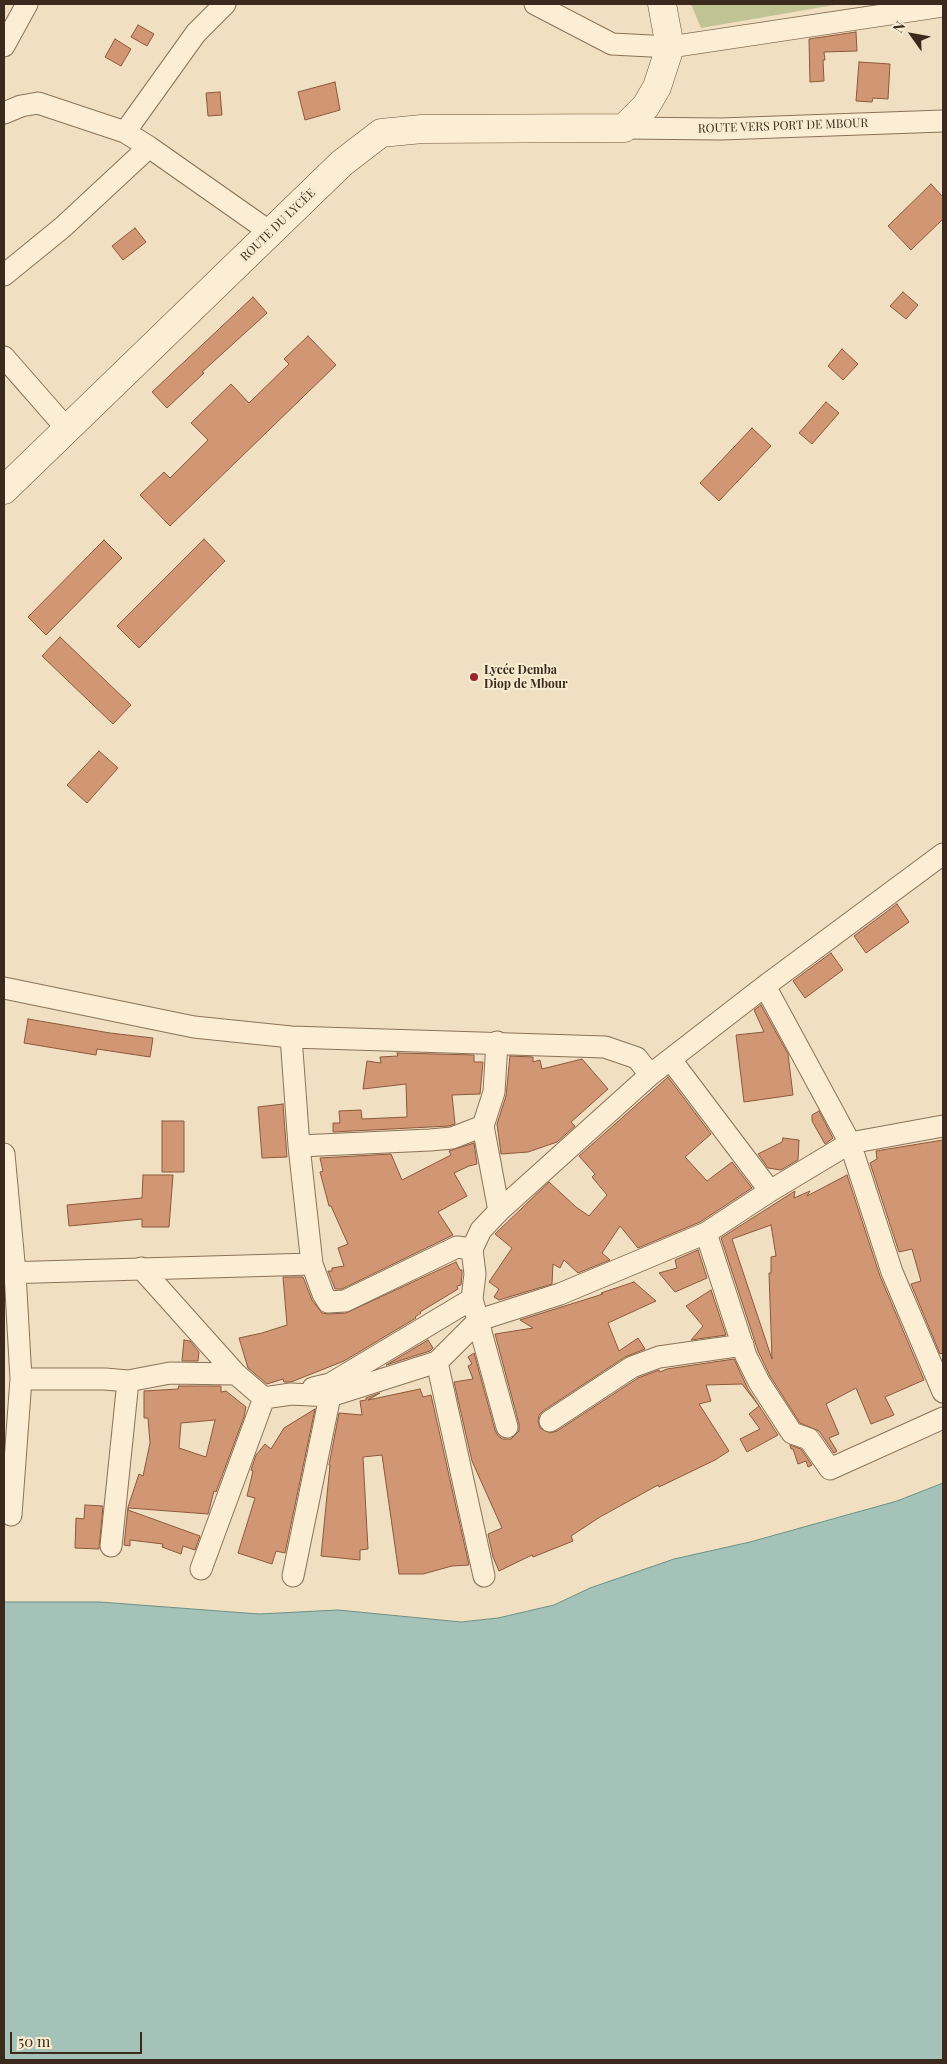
<!DOCTYPE html>
<html>
<head>
<meta charset="utf-8">
<style>
  body { margin:0 }
  #map { position:relative; width:947px; height:2064px; overflow:hidden; background:#f0e0c1; font-family:"Playfair Display",serif }
  canvas { display:block }
  .frame { position:absolute; inset:0; border:5px solid #3a291c; pointer-events:none }
  .north { position:absolute; left:887px; top:10px; width:50px; height:50px; -webkit-text-stroke:4px #f7ebd1; paint-order:stroke; rotate:302deg; font-size:14px; font-weight:700; line-height:20px; text-align:center; color:#3a291c }
  .north::after { content:''; display:block; margin:auto; width:18px; height:22px; background:#3a291c; clip-path:polygon(50% 0,100% 100%,50% 72%,0 100%) }
  .scale { position:absolute; left:10px; top:2032px; width:132px; height:22px; box-sizing:border-box; border:2px solid #3a291c; border-top:0; padding-left:6px; font-size:15px; line-height:18px; white-space:nowrap; color:#3a291c; -webkit-text-stroke:4px #f7ebd1; paint-order:stroke }
</style>
</head>
<body>
<div id="map">
<canvas width="947" height="2064"></canvas>
<div class="frame"></div>
<div class="north">N</div>
<div class="scale">50 m</div>
</div>
<script>
const ctx = document.querySelector('canvas').getContext('2d');
ctx.lineJoin = 'round';
function fill(path, color) { ctx.fillStyle = color; ctx.fill(path, 'evenodd'); }
const toPath = rows => new Path2D(rows.map(r => 'M' + r).join(''));
function trace(path, color, width, dash) { ctx.strokeStyle = color; ctx.lineWidth = width; ctx.lineCap = dash ? 'butt' : 'round'; ctx.setLineDash(dash || []); ctx.stroke(path); }
function write(font, color, halo, rows, align = 'center') {
  ctx.font = font + ' "Playfair Display",serif'; ctx.lineWidth = 4; ctx.setLineDash([]); ctx.textBaseline = 'middle'; ctx.strokeStyle = halo; ctx.fillStyle = color; for (const [text, x, y, turn = 0] of rows) {
    ctx.save(); ctx.translate(x, y); ctx.rotate((+turn || 0) * Math.PI / 180); ctx.textAlign = isNaN(turn) ? turn : align; if (halo) ctx.strokeText(text, 0, 0); ctx.fillText(text, 0, 0); ctx.restore();
  }
}
const cemetery = toPath([
  [691,4,840,4,701,28]
]);
const water = toPath([
  [943,1483,943,2060,4,2060,4,1602,100,1602,259,1614,338,1610,461,1622,498,1618,554,1605,590,1588,674,1559,750,1542,897,1501,943,1483]
]);
const building = toPath([
  [138,25,154,34,147,46,131,37,138,25],
  [856,32,857,51,824,52,825,60,823,60,824,81,810,82,809,39,856,32],
  [115,39,131,49,121,66,105,57,115,39],
  [859,62,890,64,888,99,873,98,872,102,856,101,859,62],
  [335,82,340,110,305,120,298,92,335,82],
  [220,92,222,115,208,116,206,93,220,92],
  [931,184,943,197,943,219,911,250,888,226,931,184],
  [135,228,146,242,123,260,112,246,135,228],
  [903,292,918,305,906,319,890,306,903,292],
  [253,297,267,313,202,372,204,373,167,408,152,392,253,297],
  [308,336,336,365,170,526,140,495,164,472,170,478,208,440,191,423,231,384,249,403,289,364,284,359,308,336],
  [842,349,858,364,843,380,828,366,842,349],
  [826,402,839,413,812,444,799,433,826,402],
  [752,428,771,446,719,501,700,483,752,428],
  [204,539,225,561,139,648,117,626,204,539],
  [104,540,122,558,46,635,28,617,104,540],
  [60,637,131,705,113,724,42,656,60,637],
  [99,751,118,768,87,803,67,785,99,751],
  [897,904,909,922,866,953,854,936,897,904],
  [831,953,843,970,805,998,793,981,831,953],
  [761,1005,788,1054,793,1095,744,1102,736,1035,764,1032,754,1010,761,1005],
  [28,1019,110,1033,153,1038,150,1057,97,1049,96,1055,24,1043,28,1019],
  [397,1053,474,1055,474,1062,483,1062,480,1094,452,1095,455,1124,449,1126,333,1132,333,1123,340,1123,339,1111,361,1110,362,1119,407,1117,406,1084,363,1089,367,1061,381,1063,380,1057,398,1056,397,1053],
  [510,1056,533,1057,533,1062,540,1060,542,1069,582,1059,608,1089,571,1122,575,1126,557,1142,528,1152,501,1154,497,1124,506,1096,510,1056],
  [668,1077,711,1134,685,1157,707,1181,732,1162,752,1188,700,1222,638,1248,620,1226,602,1253,610,1260,578,1273,564,1260,560,1268,553,1264,552,1284,499,1300,494,1297,499,1289,489,1282,512,1248,495,1234,549,1182,576,1207,589,1216,607,1195,592,1177,595,1174,579,1156,668,1077],
  [283,1104,287,1157,262,1158,258,1107,283,1104],
  [819,1111,833,1138,825,1144,812,1121,812,1115,819,1111],
  [162,1121,184,1121,184,1172,162,1172,162,1121],
  [783,1138,799,1140,798,1160,781,1170,768,1168,758,1154,782,1142,783,1138],
  [943,1140,943,1353,940,1354,911,1284,921,1281,912,1249,899,1252,870,1163,877,1159,876,1151,943,1140],
  [474,1143,477,1164,469,1166,454,1173,467,1196,438,1212,453,1235,342,1289,335,1289,328,1271,332,1271,332,1268,344,1266,338,1248,348,1244,331,1206,329,1206,320,1172,323,1171,320,1158,391,1154,402,1180,451,1155,449,1151,474,1143],
  [143,1175,173,1175,169,1227,142,1227,142,1219,69,1226,67,1205,142,1198,143,1175],
  [847,1175,880,1276,924,1380,885,1397,894,1415,871,1424,856,1388,826,1404,839,1434,829,1438,837,1451,834,1453,819,1431,800,1423,770,1376,758,1351,721,1238,795,1191,794,1198,810,1191,807,1196,847,1175],
  [771,1225,776,1256,771,1257,771,1273,769,1273,772,1359,732,1239,771,1225],
  [698,1250,707,1278,675,1292,659,1273,677,1268,675,1260,698,1250],
  [456,1262,460,1270,462,1270,462,1274,461,1285,457,1286,458,1289,420,1312,421,1313,415,1317,416,1318,344,1361,291,1382,284,1382,283,1379,267,1384,248,1368,239,1338,262,1333,287,1325,283,1277,303,1277,312,1300,322,1313,329,1314,346,1313,456,1262],
  [634,1282,656,1301,608,1323,619,1351,638,1338,645,1349,625,1357,543,1411,539,1415,538,1421,540,1428,550,1433,557,1431,638,1378,659,1370,660,1372,667,1369,734,1359,748,1389,778,1435,747,1452,740,1439,760,1429,749,1414,759,1406,742,1384,706,1385,711,1401,699,1404,729,1451,715,1460,659,1487,658,1485,600,1517,571,1536,573,1541,533,1557,532,1555,499,1571,493,1557,488,1534,502,1528,472,1461,454,1382,473,1379,468,1366,472,1364,468,1357,474,1353,495,1430,498,1436,503,1439,511,1439,519,1431,519,1424,495,1334,533,1328,520,1320,603,1294,601,1293,634,1282],
  [711,1290,726,1335,691,1340,703,1326,686,1306,711,1290],
  [184,1340,190,1341,199,1352,198,1361,182,1361,184,1340],
  [428,1340,433,1348,430,1351,386,1365,428,1340],
  [179,1386,221,1386,221,1392,226,1391,246,1407,244,1417,216,1492,214,1491,208,1514,129,1508,128,1510,200,1536,195,1550,183,1546,181,1554,162,1547,163,1544,130,1540,130,1546,124,1545,128,1507,139,1474,143,1476,150,1443,148,1418,144,1418,144,1391,178,1389,179,1386],
  [215,1420,206,1457,179,1448,181,1423,215,1420],
  [420,1389,423,1397,431,1395,469,1565,452,1566,423,1574,399,1574,382,1455,363,1457,368,1549,360,1550,360,1560,321,1556,330,1465,329,1465,339,1413,362,1415,360,1401,366,1400,366,1398,380,1393,368,1400,420,1389],
  [315,1409,285,1553,276,1551,272,1564,238,1553,255,1498,247,1496,253,1471,251,1470,256,1455,265,1444,271,1449,284,1428,315,1409],
  [790,1445,801,1449,812,1465,808,1467,806,1461,798,1464,793,1449,791,1449,790,1445],
  [85,1505,103,1506,99,1549,75,1548,76,1518,84,1519,85,1505]
]);
const street = toPath([
  [535,4,612,44,670,47,943,6],
  [4,46,27,4],
  [4,113,21,106,38,103,125,132,149,147,270,232],
  [624,128,721,129,943,121],
  [125,132,196,33,225,4],
  [4,275,63,227,149,147],
  [4,357,67,429],
  [765,986,850,1143,892,1272,943,1392],
  [4,988,194,1027,291,1037,605,1047,637,1058,650,1075],
  [291,1037,299,1146,312,1264,323,1294,328,1302,345,1301,457,1247,472,1249],
  [671,1060,770,1191],
  [483,1126,499,1211],
  [299,1146,430,1140,452,1138,483,1126,494,1092,497,1042],
  [4,1154,15,1273,21,1379,11,1515],
  [706,1233,746,1356,759,1382,792,1433,809,1439,830,1469,943,1418],
  [141,1268,236,1374],
  [4,1273,312,1264],
  [437,1362,484,1576],
  [21,1379,105,1379,128,1381,170,1373,236,1374,264,1398,291,1394,330,1396,437,1362,479,1320,560,1294,706,1233,770,1191,850,1143,943,1126],
  [313,1388,330,1384,472,1299],
  [550,1421,632,1367,659,1357,743,1345],
  [507,1427,472,1299,475,1274,472,1249,481,1230,499,1211,650,1075,765,986,943,854],
  [111,1546,128,1381],
  [201,1569,264,1398],
  [293,1576,330,1396]
]);
const secondary = toPath([
  [4,490,342,163,381,133,422,129,624,128,646,106,657,87,670,47,662,4]
]);
const markers = [
  [474,677,5,"#9e2429"]
];
const streetNames = [
  ["ROUTE VERS PORT DE MBOUR",783,126,-2],
  ["ROUTE DU LYCÉE",278,225,-44]
];
const poiNames = [
  ["Lycée Demba",484,670],
  ["Diop de Mbour",484,684]
];
fill(cemetery, '#c0c394');
fill(water, '#a4c2b8');
trace(water, '#6a9186', 1);
fill(building, '#d19774');
trace(building, '#8c583c', 1);
trace(street, '#8b7157', 23);
trace(secondary, '#6d523b', 29);
trace(street, '#fbeed5', 21);
trace(secondary, '#fbeed5', 28);
for (const [x, y, r, color] of markers) { const dot = new Path2D(); dot.arc(x, y, r, 0, 2 * Math.PI); ctx.fillStyle = color; ctx.fill(dot); trace(dot, '#f7ebd1', 2); }
write('12px', '#3a291c', '#f7ebd1', streetNames);
write('bold 12px', '#3a291c', '#f7ebd1', poiNames, 'left');
</script>
</body>
</html>
